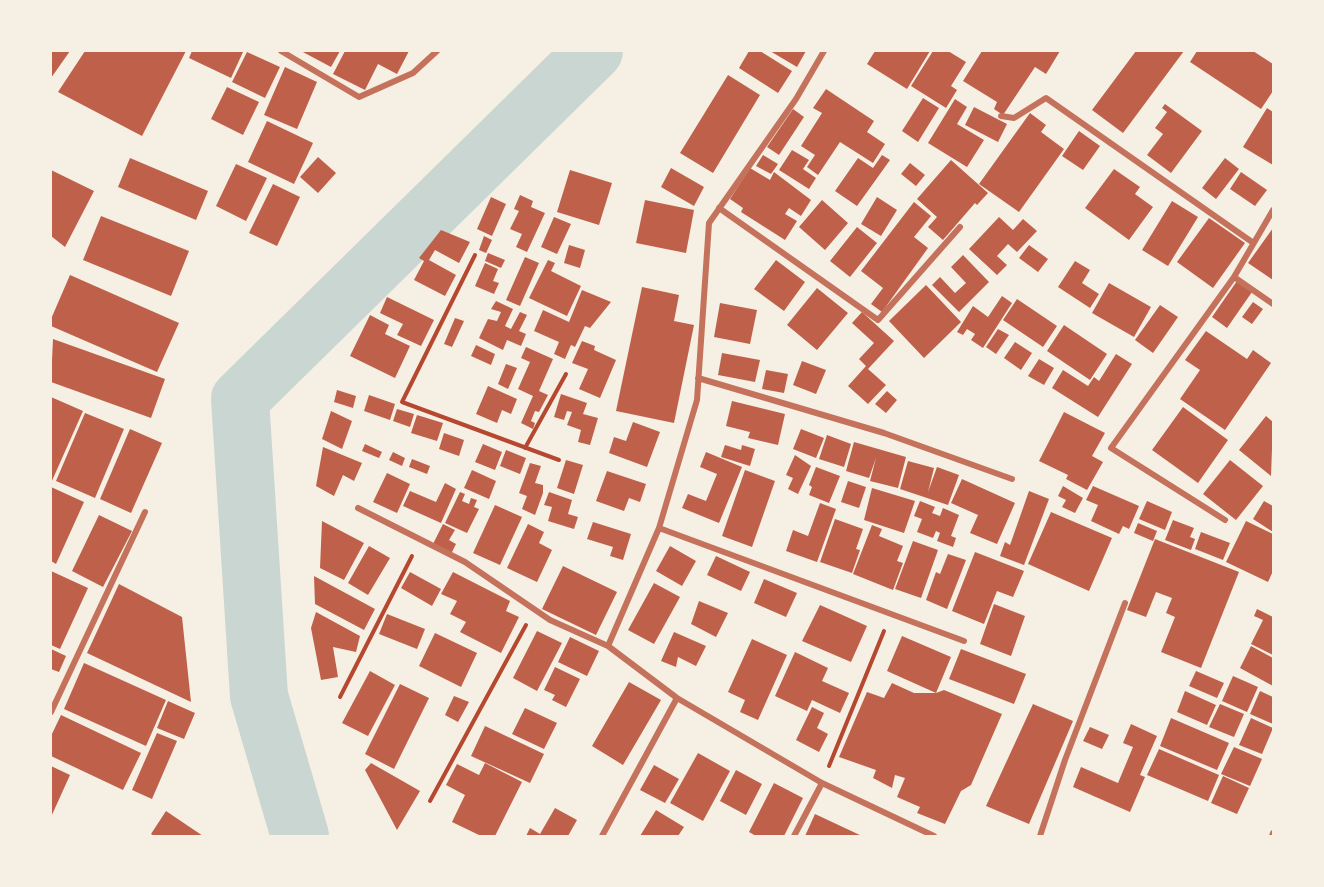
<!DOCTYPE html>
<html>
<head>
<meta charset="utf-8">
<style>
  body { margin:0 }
  #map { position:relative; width:1324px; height:887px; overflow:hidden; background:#f6efe4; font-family:"DM Sans",sans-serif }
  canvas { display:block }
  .frame { position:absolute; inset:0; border:52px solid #f6efe4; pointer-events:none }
</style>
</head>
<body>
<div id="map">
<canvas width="1324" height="887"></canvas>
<div class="frame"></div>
</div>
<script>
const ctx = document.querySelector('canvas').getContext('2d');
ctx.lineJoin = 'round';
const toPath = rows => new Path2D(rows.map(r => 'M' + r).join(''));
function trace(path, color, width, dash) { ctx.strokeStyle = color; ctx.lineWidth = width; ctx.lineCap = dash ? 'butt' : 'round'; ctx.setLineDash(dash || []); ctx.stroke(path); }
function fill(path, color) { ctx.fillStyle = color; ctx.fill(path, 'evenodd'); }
const river = toPath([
  [300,836,259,696,240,399,594,51]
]);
const building = toPath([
  [51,51,70,51,51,78],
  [85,51,186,51,142,136,58,92],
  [192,51,240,51,243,52,231,78,189,58],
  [301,51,340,51,331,67],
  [345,51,409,51,397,74,378,64,365,90,333,74],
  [749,51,760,51,792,71,778,93,739,68],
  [770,51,806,51,797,67],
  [875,51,930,51,907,89,867,64],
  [933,51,948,51,966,62,951,86,957,90,946,108,911,86],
  [982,51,1060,51,1046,74,1035,67,1003,115,994,109,997,102,963,81],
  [1136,51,1184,51,1123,133,1092,110],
  [1197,51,1253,51,1273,64,1273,91,1261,109,1190,62],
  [247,52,280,67,265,98,232,82],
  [285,67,317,82,297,129,264,115],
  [728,75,760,95,713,173,680,153],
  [227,87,259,102,243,135,211,119],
  [826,89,874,121,867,132,885,144,873,163,840,142,818,175,807,167,815,155,801,146,822,113,813,108],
  [923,98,939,108,918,142,902,131],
  [955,99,967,107,957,124,984,140,967,167,928,143],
  [1165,104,1202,131,1171,173,1147,155,1163,134,1155,128,1167,112,1162,108],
  [974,107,1007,124,998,142,965,125],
  [1267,108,1273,112,1273,165,1243,147],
  [793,109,804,117,779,155,767,147],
  [1030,113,1046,125,1041,132,1064,149,1019,212,979,184],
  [267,121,313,143,294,184,248,162],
  [1079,131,1100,146,1083,170,1062,156],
  [792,150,809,160,803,169,816,178,809,189,779,170],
  [763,155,778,164,771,174,756,166],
  [882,155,890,160,857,206,835,191,858,158,873,168],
  [318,157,336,173,318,193,300,177],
  [130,158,208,191,196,220,118,187],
  [1225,158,1239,169,1216,199,1202,188],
  [951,160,988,193,977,205,975,203,943,240,928,227,937,217,917,199],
  [910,163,925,175,916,186,901,174],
  [236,164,267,178,246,221,216,206],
  [671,168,704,187,694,206,661,187],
  [750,168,770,180,774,172,811,200,801,216,789,208,785,214,797,221,785,240,741,212,743,208,730,199],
  [1114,169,1140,187,1135,194,1153,207,1129,240,1085,208],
  [51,170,94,191,65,247,51,236],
  [570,170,612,183,599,225,557,212],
  [1241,172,1267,190,1255,206,1230,189],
  [273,184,300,197,277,246,249,233],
  [520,195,533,201,531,207,545,213,527,252,516,247,522,234,510,229,519,211,514,209],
  [491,197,506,204,492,236,477,229],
  [877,197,897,210,881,236,861,224],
  [645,200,694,210,686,253,636,243],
  [822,200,848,223,825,250,799,227],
  [1172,201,1198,217,1168,266,1142,250],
  [914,202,931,216,914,237,928,248,882,312,871,304,883,288,861,271],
  [101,216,189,251,171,296,83,260],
  [554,217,571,224,557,254,541,247],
  [999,217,1013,230,1023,219,1037,231,1017,252,1008,244,997,256,1007,265,997,275,969,249],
  [1209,218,1245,243,1213,288,1177,262],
  [857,227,877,243,850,277,830,261],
  [1273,228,1273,280,1248,263],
  [441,230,470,242,459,263,435,250,429,260,456,275,445,296,414,280,424,261,419,258],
  [484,236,492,240,486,253,479,250],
  [569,245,585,250,580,268,564,263],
  [1029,245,1048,259,1038,272,1019,258],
  [488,253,505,260,501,268,485,261],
  [963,255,989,282,959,312,932,285,940,277,955,293,966,283,951,267],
  [525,257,539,263,520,306,506,300],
  [548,260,555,263,551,271,581,286,567,316,529,298],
  [776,260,805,282,784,311,754,289],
  [1075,261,1090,270,1082,283,1099,294,1090,308,1058,287],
  [485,263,498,269,493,281,499,283,494,294,475,286],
  [70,275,179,323,157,372,51,326,51,319],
  [1237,281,1252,292,1227,328,1212,317],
  [1109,283,1151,307,1134,337,1092,313],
  [926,285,961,322,924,358,889,321],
  [642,287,679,295,674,321,694,325,674,423,616,411],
  [817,288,848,313,817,350,787,325],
  [582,290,611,302,590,328,585,326,575,347,571,345,565,359,554,354,559,342,534,331,543,310,569,322],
  [1002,296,1012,303,983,348,971,340,975,334,967,329,963,335,957,332,973,306,988,317],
  [387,297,434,320,421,346,397,335,403,324,380,313],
  [1017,299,1057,326,1043,347,1003,320],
  [496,301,513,309,505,326,511,329,520,312,527,315,519,331,526,334,521,346,507,340,503,350,479,338,488,319,497,321,501,312,491,309],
  [1253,302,1263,309,1252,324,1242,317],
  [720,303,757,310,750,344,714,337],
  [1160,305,1178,317,1153,353,1135,340],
  [862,312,894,341,868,369,886,385,868,404,848,386,866,366,859,359,874,343,852,323],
  [370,315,389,325,385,334,410,346,395,378,350,356],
  [455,318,464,321,452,347,444,344],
  [1064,325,1107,354,1090,380,1047,351],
  [998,329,1009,335,996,354,986,347],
  [1206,331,1247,359,1253,350,1271,363,1225,430,1180,399,1200,370,1185,360],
  [53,339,165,379,151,418,51,382],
  [582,341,595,346,594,350,616,360,600,398,579,389,588,369,572,363],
  [1015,342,1032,353,1021,370,1004,358],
  [476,345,495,354,491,365,471,356],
  [526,347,553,359,539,391,548,395,539,412,535,411,531,421,535,423,533,429,521,423,533,396,518,389,530,362,521,358],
  [722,353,760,360,755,382,718,375],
  [1116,354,1132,364,1098,417,1052,388,1063,370,1088,386,1094,377,1099,381],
  [1039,359,1054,368,1044,385,1028,376],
  [802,361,826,370,816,394,793,385],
  [506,364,517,368,508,389,498,384],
  [766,370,788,374,784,393,762,389],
  [488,386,517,399,511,414,502,410,497,423,476,414],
  [337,390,356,396,353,408,334,402],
  [887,391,897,400,886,413,875,404],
  [561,394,587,403,583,414,598,418,590,445,578,442,581,430,567,425,572,412,567,411,564,420,554,417],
  [369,395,395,404,390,420,364,411],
  [51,397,83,411,51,483],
  [732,401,785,414,778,445,748,438,750,432,726,426],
  [1183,407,1228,440,1198,483,1152,450],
  [397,409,414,414,410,427,393,421],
  [331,411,352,421,342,449,322,439],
  [1064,412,1105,433,1092,456,1103,462,1087,490,1066,479,1068,475,1039,461],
  [85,413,124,429,95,498,56,481],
  [417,415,443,423,437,441,411,433],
  [1266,416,1273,422,1271,476,1239,450],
  [633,422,660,432,647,467,609,453,614,437,626,441],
  [130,429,162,443,131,513,100,499],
  [801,429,824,438,816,458,793,449],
  [444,433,464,440,459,456,439,449],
  [827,435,851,444,844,467,819,459],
  [854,442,906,457,898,488,870,481,876,458,869,478,846,471],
  [365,444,382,452,379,458,362,451],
  [483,444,502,452,495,470,475,462],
  [725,445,741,450,742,445,755,449,750,466,721,457],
  [323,447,362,463,354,481,343,475,334,496,316,486],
  [506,450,526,458,520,474,500,466],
  [393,452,405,458,402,466,389,460],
  [706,452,742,467,719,523,682,508,688,494,706,501,717,474,700,467],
  [795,455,811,466,798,494,788,489,793,478,786,475],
  [412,459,430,466,427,474,409,467],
  [566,460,583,465,574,494,557,488],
  [1230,460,1263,486,1236,520,1203,494],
  [908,461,934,468,928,492,937,467,959,475,948,505,900,489],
  [530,463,541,466,535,483,543,485,543,493,535,515,522,509,527,496,519,493],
  [816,467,840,476,829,503,809,495,812,487,809,485],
  [472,470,496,481,489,499,464,488],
  [745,470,775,481,752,547,722,536],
  [607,471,646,484,640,502,629,498,624,511,596,501],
  [387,473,410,484,397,513,373,502],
  [962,479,1015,503,997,544,970,533,978,515,951,503],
  [848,481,866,487,859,508,841,502],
  [445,483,456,489,441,523,403,506,410,491,436,502],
  [1063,486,1083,498,1075,513,1062,507,1066,500,1058,496],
  [1093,486,1139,506,1129,529,1123,526,1119,534,1091,521,1098,505,1086,500],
  [51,487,84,502,56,564,51,561],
  [872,488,915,501,904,533,864,520],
  [1029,491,1049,499,1024,565,1000,556,1005,542,1010,545],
  [460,492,465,494,462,501,469,504,471,498,477,500,474,507,479,509,467,533,445,523],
  [549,492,572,500,568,514,578,517,574,529,548,521,552,507,544,505],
  [920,501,935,507,932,513,940,516,943,508,959,515,951,536,956,538,953,547,937,541,940,533,936,531,933,538,917,532,922,519,914,516],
  [1147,501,1172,512,1165,530,1139,519],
  [1264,501,1273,506,1273,532,1253,519],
  [820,503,836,509,817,562,786,551,793,530,808,536],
  [495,505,522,517,500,565,473,553],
  [1051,512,1112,538,1089,591,1028,564],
  [99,515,132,531,103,587,72,571],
  [835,519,863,529,856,549,860,550,852,573,820,562],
  [1173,520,1194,528,1190,537,1195,539,1191,550,1165,540],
  [322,521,364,543,344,580,320,568],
  [1246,521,1273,534,1273,571,1268,582,1226,562],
  [593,522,631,534,623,560,610,556,613,547,587,539],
  [1138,523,1157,531,1153,541,1134,533],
  [443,524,455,530,449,540,456,544,451,554,433,544],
  [528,524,544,532,539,543,552,550,537,582,507,568],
  [872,525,882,529,879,536,903,546,897,561,903,563,893,590,853,574],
  [1201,532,1230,543,1223,560,1195,549],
  [1155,539,1239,572,1201,668,1161,652,1175,617,1166,613,1172,598,1156,592,1146,617,1127,610],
  [913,541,938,550,921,598,895,589],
  [369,546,390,558,368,595,348,583],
  [670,546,696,561,682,586,656,571],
  [975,552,1024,571,1013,597,997,591,984,624,952,611],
  [948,554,966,560,947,609,926,600,936,572,940,574],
  [716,556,750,572,741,591,707,575],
  [563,566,617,592,596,635,542,609],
  [51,571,88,588,60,649,51,645],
  [410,572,441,589,432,606,401,588],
  [453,572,510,601,506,611,519,617,501,653,460,632,466,622,450,614,457,601,441,594],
  [314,576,375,609,364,630,315,604],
  [764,579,797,593,786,617,754,603],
  [654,583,680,597,654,644,628,630],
  [119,584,182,617,191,702,87,653],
  [699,601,728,613,716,637,691,624],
  [994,604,1025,616,1011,656,980,644],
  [820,605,867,626,851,662,802,641],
  [1257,609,1273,617,1273,655,1251,644,1263,620,1254,616],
  [316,612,360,636,356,652,333,647,338,677,321,680,311,628],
  [387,614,425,629,417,649,379,634],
  [537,631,562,643,537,691,513,678],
  [674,632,706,646,696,666,678,657,676,667,661,661],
  [435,633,477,653,461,687,419,666],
  [902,636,951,657,936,693,944,690,1002,714,971,785,961,791,945,824,917,813,920,807,897,797,905,778,895,775,892,788,873,778,876,770,839,757,867,692,884,698,892,683,914,693,936,693,887,671],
  [570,637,599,651,587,676,558,662],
  [752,639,787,655,758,720,740,712,745,700,728,692],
  [1251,646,1273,658,1273,686,1240,668],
  [51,649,66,656,59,672,51,669],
  [961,649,1026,674,1014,704,949,679],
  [795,652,828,668,822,681,849,693,840,713,812,700,807,711,775,696],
  [84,663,166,700,146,746,64,709],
  [555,667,580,679,566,707,552,700,555,695,544,690],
  [370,671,395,685,368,736,342,723],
  [1196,671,1224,683,1217,698,1189,686],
  [1233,676,1258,687,1247,712,1222,701],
  [629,682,661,700,623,765,592,746],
  [400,684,429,698,394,769,365,754],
  [1185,691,1216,705,1207,725,1177,712],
  [1260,691,1273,697,1273,724,1250,714],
  [454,696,469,702,458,722,445,715],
  [168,701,195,713,184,739,157,728],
  [1033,704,1073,721,1029,824,986,806],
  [1220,704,1244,714,1234,737,1209,727],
  [812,707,824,713,817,728,828,734,819,752,796,740],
  [525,708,557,723,544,749,512,734],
  [61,715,141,753,123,790,51,756,51,736],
  [1171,718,1229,743,1217,770,1160,746],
  [1251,718,1273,728,1262,754,1239,745],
  [1131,724,1157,736,1140,775,1145,777,1130,812,1073,787,1081,767,1118,783,1133,747,1123,743],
  [485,726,544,754,530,783,471,756],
  [1090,727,1109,735,1102,749,1083,741],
  [157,733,177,741,152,799,132,790],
  [1234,747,1262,759,1250,786,1221,774],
  [1159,749,1219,775,1208,801,1147,775],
  [698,753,730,771,703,821,670,803],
  [371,763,420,791,397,830,365,770],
  [485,763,522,782,495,836,481,836,452,822,465,795,446,785,457,764,479,775],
  [654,765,679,779,665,803,640,790],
  [51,766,70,775,51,817],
  [736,770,762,784,746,815,720,801],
  [1223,776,1249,788,1237,814,1211,803],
  [774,783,803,798,784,836,756,836,749,832],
  [555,808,577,820,568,836,526,836,530,828,540,834],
  [656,810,684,827,678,836,640,836],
  [166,811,203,836,154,836,151,834],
  [815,814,862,836,805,836]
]);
const path = toPath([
  [475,255,402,402,559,460],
  [525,448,566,374],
  [340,697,412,556],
  [829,766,884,631],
  [430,801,526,625]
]);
const minor = toPath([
  [281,51,359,97,413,73,437,51],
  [824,51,796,99,709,223,697,400,659,528,608,646,677,698,822,783,934,836],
  [1001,116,1014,118,1046,98,1252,242],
  [719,208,878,320,960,227],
  [1234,277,1273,304],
  [698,378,884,433,1012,479],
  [358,508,465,562,550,620,608,646],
  [1225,520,1111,448,1234,277,1273,210],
  [659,528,964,641],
  [51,712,145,512],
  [602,836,677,698],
  [794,836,822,783],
  [1040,836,1065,760,1125,603],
  [1272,836,1273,833]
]);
trace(river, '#c9d6d2', 58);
fill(building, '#bf614a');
trace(path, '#b5482f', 4);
trace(minor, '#c5725c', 6);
</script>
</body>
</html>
